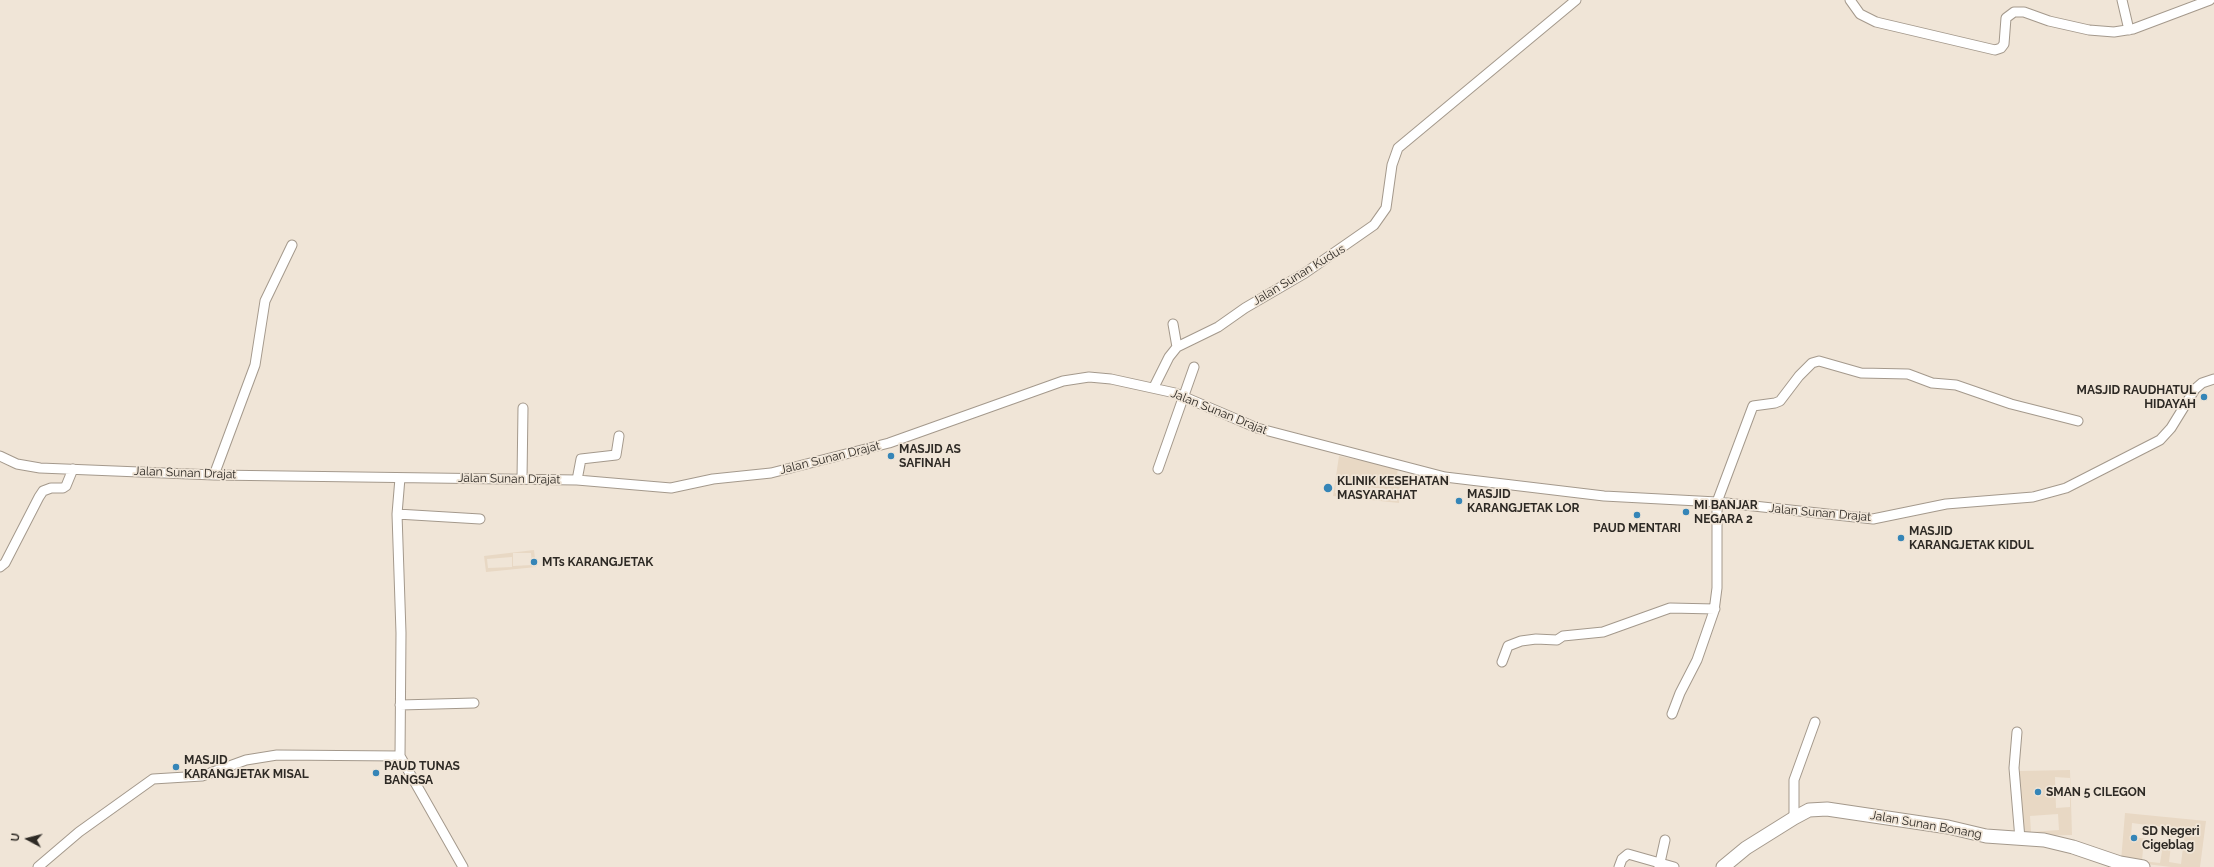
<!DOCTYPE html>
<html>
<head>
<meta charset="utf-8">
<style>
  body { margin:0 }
  #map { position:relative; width:2214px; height:867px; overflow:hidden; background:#f0e5d7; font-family:Raleway,sans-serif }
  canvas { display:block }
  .north { position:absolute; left:8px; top:819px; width:40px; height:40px; -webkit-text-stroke:3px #f0e5d7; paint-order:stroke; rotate:277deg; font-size:11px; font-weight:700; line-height:16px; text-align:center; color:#2e2a25 }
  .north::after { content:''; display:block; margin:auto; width:14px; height:18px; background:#2e2a25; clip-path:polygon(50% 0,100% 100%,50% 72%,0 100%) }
</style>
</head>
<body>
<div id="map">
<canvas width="2214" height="867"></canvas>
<div class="north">U</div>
</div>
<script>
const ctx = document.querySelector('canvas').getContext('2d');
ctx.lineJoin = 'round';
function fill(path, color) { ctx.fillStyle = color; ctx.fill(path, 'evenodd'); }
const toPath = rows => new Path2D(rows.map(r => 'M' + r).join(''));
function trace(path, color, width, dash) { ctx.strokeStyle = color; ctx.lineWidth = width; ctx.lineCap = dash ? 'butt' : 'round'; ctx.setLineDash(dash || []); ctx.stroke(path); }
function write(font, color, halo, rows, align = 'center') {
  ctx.font = font + ' Raleway,sans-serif'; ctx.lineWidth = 3.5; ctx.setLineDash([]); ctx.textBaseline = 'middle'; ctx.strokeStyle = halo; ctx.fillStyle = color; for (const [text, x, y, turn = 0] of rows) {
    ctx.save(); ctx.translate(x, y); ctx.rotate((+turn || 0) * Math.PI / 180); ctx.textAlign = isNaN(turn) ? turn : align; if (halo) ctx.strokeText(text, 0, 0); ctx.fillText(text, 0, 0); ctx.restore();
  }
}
const built = toPath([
  [1339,456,1398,468,1396,482,1400,482,1399,503,1333,496],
  [1336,483,1368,487,1367,497,1335,493],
  [1370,487,1398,491,1397,501,1369,498],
  [534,550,536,567,486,572,484,556],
  [513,553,531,553,532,565,513,566],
  [512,557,512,567,488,568,487,559],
  [2070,770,2072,835,2021,836,2019,771],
  [2055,777,2070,778,2070,807,2056,808],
  [2058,814,2059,830,2031,832,2030,816],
  [2125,813,2206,821,2200,867,2171,867,2121,861],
  [2132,823,2170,828,2168,841,2131,837],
  [2173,830,2185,831,2181,864,2169,862],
  [2143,849,2162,851,2160,863,2142,861]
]);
const street = toPath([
  [1850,0,1860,14,1876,22,1995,50,2001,48,2004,44,2006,18,2014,12,2024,12,2049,21,2089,30,2114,32,2133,29,2210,0],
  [2122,0,2129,30],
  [1173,324,1177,347],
  [1154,387,1169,357,1177,347,1218,327,1245,308,1305,273,1374,225,1386,208,1392,165,1398,148,1576,0],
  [0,456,17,464,40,468,214,475,577,480,671,488,713,479,771,473,889,443,1063,381,1089,377,1111,379,1175,393,1257,428,1445,477,1604,496,1717,502,1873,519,1946,504,2033,497,2066,488,2160,440,2171,428,2195,389,2202,383,2214,379],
  [1158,469,1194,367],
  [214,475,255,365,265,301,292,245],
  [400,478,397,514,401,633,400,756,463,867],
  [522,479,523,408],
  [577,480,581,459,616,455,619,436],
  [397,514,480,519],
  [0,567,5,563,39,497,43,491,51,488,63,488,66,486,73,469],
  [1502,662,1508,646,1521,641,1536,639,1557,640,1563,636,1603,632,1670,608,1715,609],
  [400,705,474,703],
  [1672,714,1680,693,1697,660,1714,611,1717,588,1717,502,1753,406,1775,403,1780,401,1799,376,1812,363,1819,361,1861,373,1908,374,1932,383,1956,385,2011,404,2078,421],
  [2017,732,2014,768,2020,839],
  [1794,818,1794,780,1815,722],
  [38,867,79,832,153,779,202,776,246,760,277,755,400,756],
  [1619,867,1622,859,1628,854,1674,867],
  [1659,867,1665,840]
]);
const secondary = toPath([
  [1723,867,1746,848,1794,818,1809,810,1827,809,1948,827,1986,836,2044,840,2073,847,2120,863,2143,867]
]);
const markers = [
  [2204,397,4,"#3585b7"],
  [891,456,4,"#3585b7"],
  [1328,488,5,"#3585b7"],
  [1459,501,4,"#3585b7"],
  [1686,512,4,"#3585b7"],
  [1637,515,4,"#3585b7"],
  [1901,538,4,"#3585b7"],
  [534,562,4,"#3585b7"],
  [176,767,4,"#3585b7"],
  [376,773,4,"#3585b7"],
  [2038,792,4,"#3585b7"],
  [2134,838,4,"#3585b7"]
];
const streetNames = [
  ["Jalan Sunan Kudus",1299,275,-31],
  ["Jalan Sunan Drajat",1219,412,22],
  ["Jalan Sunan Drajat",830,458,-14],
  ["Jalan Sunan Drajat",185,473,2],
  ["Jalan Sunan Drajat",509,479,1],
  ["Jalan Sunan Drajat",1820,513,5],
  ["Jalan Sunan Bonang",1926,825,10]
];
const poiNames = [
  ["MASJID RAUDHATUL",2196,390,"right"],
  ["HIDAYAH",2196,404,"right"],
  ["MASJID AS",899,449],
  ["SAFINAH",899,463],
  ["KLINIK KESEHATAN",1337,481],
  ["MASYARAHAT",1337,495],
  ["MASJID",1467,494],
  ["KARANGJETAK LOR",1467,508],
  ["MI BANJAR",1694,505],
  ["NEGARA 2",1694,519],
  ["PAUD MENTARI",1637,528,"center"],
  ["MASJID",1909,531],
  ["KARANGJETAK KIDUL",1909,545],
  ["MTs KARANGJETAK",542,562],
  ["MASJID",184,760],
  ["KARANGJETAK MISAL",184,774],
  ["PAUD TUNAS",384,766],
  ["BANGSA",384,780],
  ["SMAN 5 CILEGON",2046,792],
  ["SD Negeri",2142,831],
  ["Cigeblag",2142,845]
];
fill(built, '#e8d8c4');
trace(street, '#a4998c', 11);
trace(secondary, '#a4998c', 15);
trace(street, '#fff', 9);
trace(secondary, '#fff', 13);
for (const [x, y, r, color] of markers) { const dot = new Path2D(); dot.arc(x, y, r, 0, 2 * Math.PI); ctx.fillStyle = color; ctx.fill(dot); trace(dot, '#f0e5d7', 1.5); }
write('12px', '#2e2a25', '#f0e5d7', streetNames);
write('bold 12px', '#2e2a25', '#f0e5d7', poiNames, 'left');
</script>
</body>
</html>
